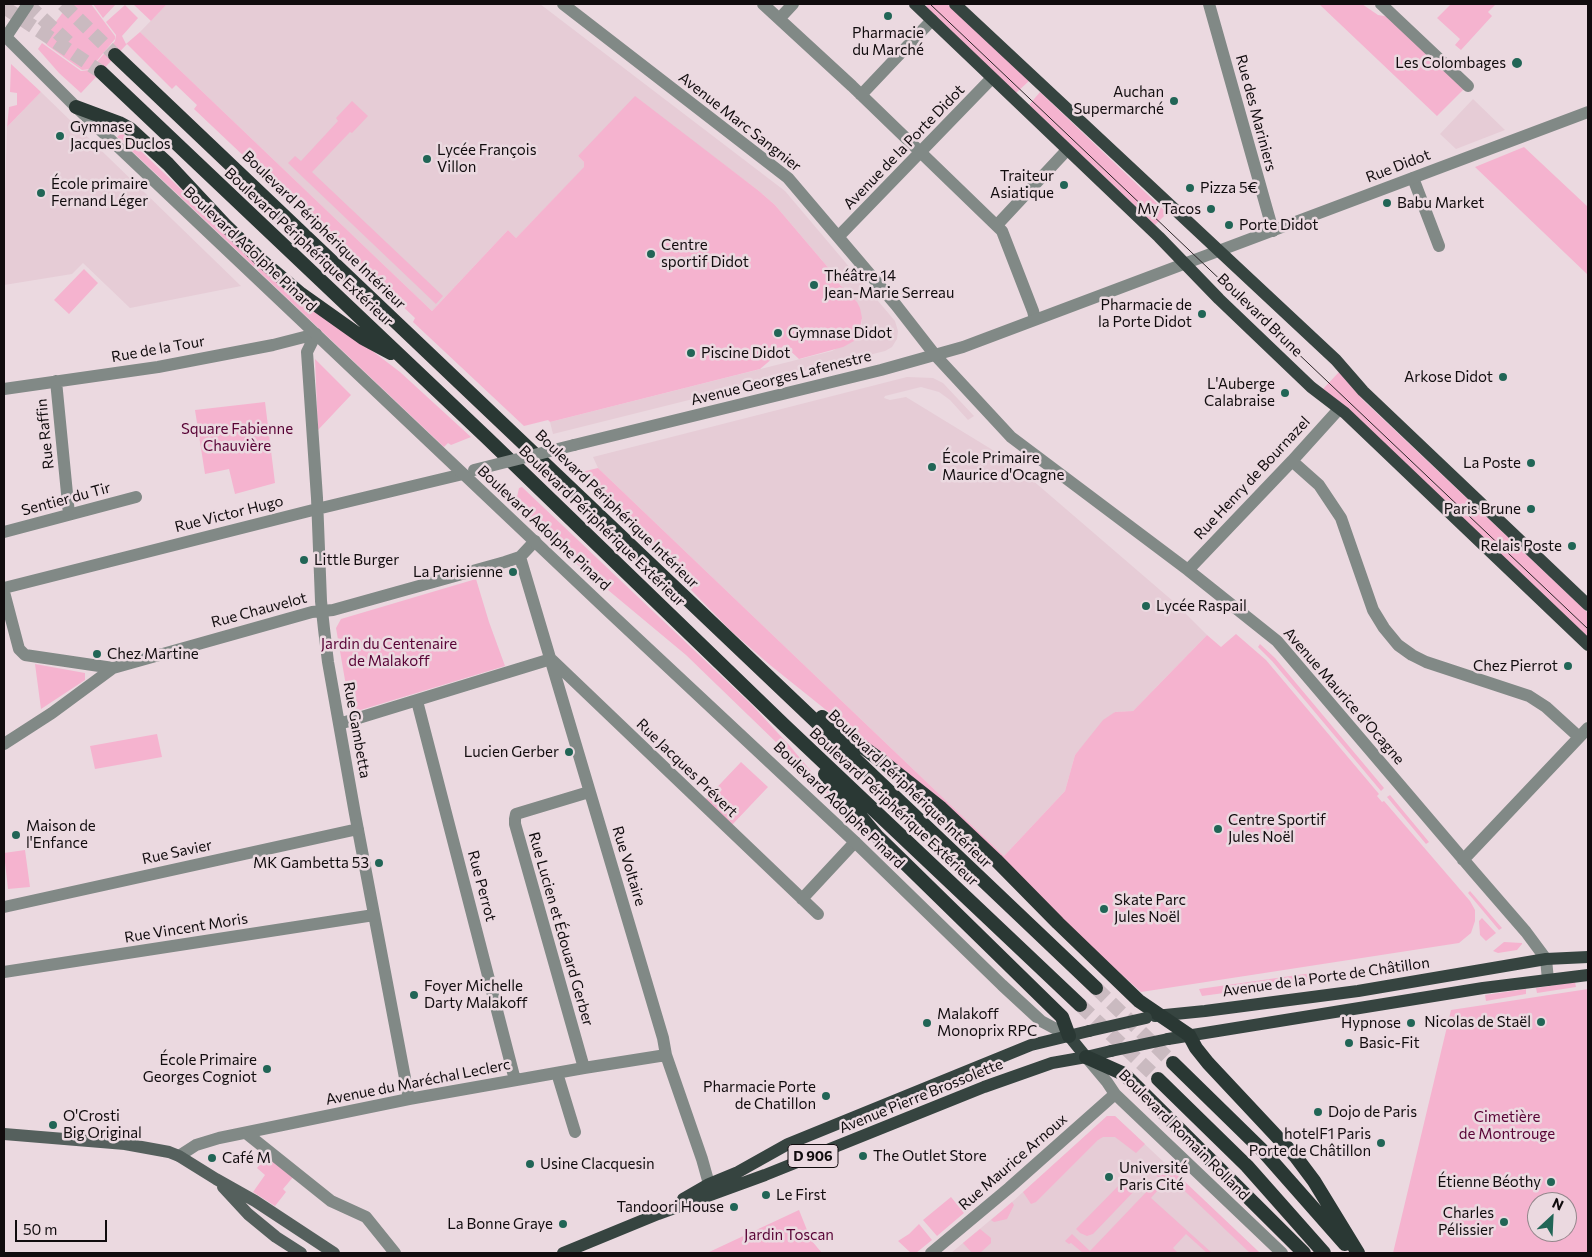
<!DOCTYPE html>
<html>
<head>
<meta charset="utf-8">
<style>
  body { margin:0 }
  #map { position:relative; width:1592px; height:1257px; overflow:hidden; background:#ebd9e0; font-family:Commissioner,sans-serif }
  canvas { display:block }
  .frame { position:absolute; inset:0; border:5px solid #110c0e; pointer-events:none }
  .north { position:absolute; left:1527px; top:1192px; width:50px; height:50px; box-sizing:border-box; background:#ebd9e0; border:1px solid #94878c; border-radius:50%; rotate:25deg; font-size:14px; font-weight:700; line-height:20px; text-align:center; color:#110c0e }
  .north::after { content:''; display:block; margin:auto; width:18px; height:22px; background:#216556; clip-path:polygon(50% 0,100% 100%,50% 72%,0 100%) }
  .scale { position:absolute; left:15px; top:1220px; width:92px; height:22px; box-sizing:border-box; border:2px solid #110c0e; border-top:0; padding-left:6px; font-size:15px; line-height:18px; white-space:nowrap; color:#110c0e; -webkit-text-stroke:4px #ebd9e0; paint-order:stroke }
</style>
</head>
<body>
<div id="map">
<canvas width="1592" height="1257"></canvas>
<div class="frame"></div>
<div class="north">N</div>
<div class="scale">50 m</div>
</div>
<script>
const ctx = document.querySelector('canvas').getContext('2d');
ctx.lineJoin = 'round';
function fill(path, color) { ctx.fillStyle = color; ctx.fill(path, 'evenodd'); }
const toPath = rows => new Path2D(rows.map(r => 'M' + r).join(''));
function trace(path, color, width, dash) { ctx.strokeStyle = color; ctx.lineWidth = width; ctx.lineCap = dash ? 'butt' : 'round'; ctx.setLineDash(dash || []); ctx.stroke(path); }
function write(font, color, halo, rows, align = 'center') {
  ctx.font = font + ' Commissioner,sans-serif'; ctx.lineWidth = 5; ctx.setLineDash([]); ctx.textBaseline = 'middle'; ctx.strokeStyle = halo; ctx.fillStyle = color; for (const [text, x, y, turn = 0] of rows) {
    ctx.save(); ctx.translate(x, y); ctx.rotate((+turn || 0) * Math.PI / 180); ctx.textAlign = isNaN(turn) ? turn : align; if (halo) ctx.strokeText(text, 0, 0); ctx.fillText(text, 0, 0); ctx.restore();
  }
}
const built = toPath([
  [167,4,540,4,785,191,895,321,898,331,897,339,892,347,885,351,553,434,550,422,832,351,857,337,861,329,862,318,839,283,837,278,775,205,759,191,699,146,578,156,584,162,585,167,516,238,508,230,432,311,140,32],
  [41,92,241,286,130,308,83,263,72,274,4,285,4,229,7,127],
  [1473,99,1505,130,1456,149,1440,134],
  [907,377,933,378,943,383,974,416,968,420,950,400,939,392,921,387,885,396,884,398,890,400,906,397,1009,460,1174,602,1207,635,1133,711,1115,712,1075,755,1065,791,1004,856,598,468,593,457],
  [1107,1116,1115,1116,1260,1253,951,1253,1012,1202]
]);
const green = toPath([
  [69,4,91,4,115,36,115,39,90,69,82,70,47,45,44,41,44,38],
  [93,4,116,4,103,18],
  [133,4,167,4,151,21],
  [929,4,947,4,1029,81,1016,93,925,7],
  [1319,4,1362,4,1378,15,1390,17,1425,49,1437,66,1448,71,1465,88,1437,116],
  [1451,4,1496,4,1488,12,1492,16,1461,50,1455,45,1460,39,1437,18],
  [125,5,138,18,122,36,126,44,140,32,432,311,508,230,516,238,584,167,584,162,578,156,635,96,759,191,775,205,837,278,840,285,857,302,860,308,862,318,859,334,854,341,843,347,799,359,784,345,773,358,760,369,550,422,548,420,524,426,413,322,415,318,194,109,197,105,176,85,172,89,127,44,81,93,59,73,38,49,42,43,81,71,90,70,115,41,116,35,106,22],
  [11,64,41,92,7,127,9,107,17,105,17,93,10,92],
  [1040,92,1167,213,1155,225,1029,105],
  [352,101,368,116,352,133,350,132,312,172,443,296,436,304,288,163,295,156,301,161,338,121,336,118],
  [122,133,289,292,354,337,400,372,471,437,451,445,448,443,444,447,117,137],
  [1524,147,1588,207,1588,275,1475,167],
  [84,269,98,283,69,314,54,300],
  [315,359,351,395,318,430],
  [1339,372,1364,401,1588,613,1588,638,1323,389],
  [265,402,275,483,235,494,229,469,205,474,195,410],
  [598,468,1004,856,1065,791,1075,755,1103,720,1115,712,1133,711,1207,635,1221,647,1236,634,1266,660,1379,794,1377,796,1382,802,1384,801,1470,901,1475,910,1475,921,1471,933,1459,943,1141,992,1010,875,891,762,770,665,731,631,577,473],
  [522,487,752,705,789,745,871,842,810,775,686,655,560,550,515,506,519,488],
  [476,579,489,622,505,666,354,712,350,709,336,628,341,619],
  [1260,644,1275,658,1384,788,1381,791,1272,661,1258,647],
  [35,664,85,673,85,680,41,709],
  [157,734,162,757,95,769,90,746],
  [741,762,768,787,731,826,704,801],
  [1390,795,1429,842,1426,844,1387,797],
  [25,850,30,887,8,889,4,853],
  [1470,891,1502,928,1499,930,1468,893],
  [1482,918,1496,933,1486,941,1480,935,1479,921],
  [1504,942,1522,943,1522,944,1517,950,1498,953,1493,951],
  [1312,973,1320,980,1202,996,1199,989],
  [1575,982,1576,987,1537,993,1536,988],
  [1526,989,1526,994,1486,1001,1485,995],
  [1588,989,1588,1253,1393,1253,1451,1010],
  [1537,1202,1567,1202,1567,1232,1537,1232],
  [1107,1116,1115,1116,1145,1144,1136,1153,1115,1137,1103,1137,1098,1140,1036,1202,1031,1204,1023,1192],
  [268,1155,294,1176,283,1189,286,1192,275,1206,253,1192,265,1175,257,1168],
  [1164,1162,1260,1253,1250,1253,1170,1177,1164,1182,1155,1174],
  [1126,1178,1137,1188,1093,1234,1087,1236,1080,1233,1076,1229],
  [1152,1186,1157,1191,1151,1198,1212,1253,1207,1253,1186,1234,1173,1248,1178,1253,1083,1253,1071,1243,1069,1244,1065,1241,1072,1234,1090,1251],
  [951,1197,964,1213,937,1236,923,1220],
  [1012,1202,1014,1205,1007,1219,994,1222,991,1220],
  [799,1210,811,1240,822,1253,707,1253],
  [919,1224,932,1240,916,1253,911,1253,898,1241,909,1234],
  [980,1229,991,1238,991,1243,980,1253,972,1253,963,1243]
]);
const trunkTunnel = toPath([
  [27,4,69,43],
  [63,4,115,55],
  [4,7,101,72],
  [1096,988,1173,1063],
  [1080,1005,1158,1079]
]);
const minor = toPath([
  [563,4,788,178,896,305,935,355,1011,437,1188,570,1277,641,1474,872,1526,932,1546,959,1548,980],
  [763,4,852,86,1002,231,1033,311,1035,319],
  [1209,4,1273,231],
  [1381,4,1468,86],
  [780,18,793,4],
  [861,95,932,20],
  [1413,178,1439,246],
  [997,225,1067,150],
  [838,237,992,78],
  [316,334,307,352,317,498,321,601,324,629,328,662,355,814,409,1099],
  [56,381,69,514],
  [4,389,158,367,273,345,316,334],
  [1292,461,1319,485,1341,518,1373,610,1384,628,1398,645,1412,655,1426,662,1529,696,1546,707,1579,737],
  [4,532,136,497],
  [520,557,663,1038,666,1055,702,1159,709,1184],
  [1188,570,1292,461,1339,409],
  [4,588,317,509,463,474],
  [4,592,19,649,25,655,113,668],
  [417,701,515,1080],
  [339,724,551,659,818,914],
  [4,744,52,713,113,668,312,612,333,610,505,562,520,557,535,541],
  [1463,860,1588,728],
  [802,899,855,842],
  [4,907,358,829],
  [4,972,374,915],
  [584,1068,515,824,515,819,516,814,589,792],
  [557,1073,575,1132],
  [246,1133,331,1201,366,1217,395,1253],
  [179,1156,196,1145,219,1138,409,1099,584,1068,666,1055]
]);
const tertiary = toPath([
  [4,35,76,107,608,611,855,842,1002,985,1041,1021,1069,1036],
  [6,37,28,4],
  [574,445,881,370,963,347,1588,112],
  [1086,1057,1107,1082,1115,1094,1282,1253],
  [931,1253,1009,1188,1115,1094]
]);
const secondary = toPath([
  [4,1134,125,1144,169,1152,179,1156,216,1179,255,1201,334,1253],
  [223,1187,248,1214,276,1237,301,1253]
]);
const primary = toPath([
  [915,4,1159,237,1219,299,1311,387,1345,413,1588,645],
  [955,4,1336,360,1363,391,1588,605],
  [1155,1016,1205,1011,1358,991,1546,959,1588,957],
  [1069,1036,1086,1057],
  [1168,1039,1483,988,1588,975],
  [683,1199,709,1184,738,1172,788,1144,1031,1045,1089,1031],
  [563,1253,658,1214,765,1175,984,1087,1052,1063,1086,1057,1111,1051]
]);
const trunk = toPath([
  [115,55,1096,988],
  [101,72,487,438,783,724,1080,1005],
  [76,107,119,123,130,129,168,164,225,225,262,261,301,294,363,338,391,353],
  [822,717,883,762,941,808,996,860,1058,923,1139,1001,1189,1035,1196,1048,1208,1063,1296,1157,1314,1181,1358,1253],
  [825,774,877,836,1062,1017,1069,1036],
  [1086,1057,1124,1074,1304,1253],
  [1173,1063,1263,1151,1345,1244],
  [1158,1079,1247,1166,1324,1253]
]);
const tram = toPath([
  [930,4,1588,629]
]);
const tertiaryBridge = toPath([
  [474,470,574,445]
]);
const primaryBridge = toPath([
  [1089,1031,1146,1018],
  [1111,1051,1168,1039]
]);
const markers = [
  [888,16,5,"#216556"],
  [1517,63,6,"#216556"],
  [1174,101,5,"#216556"],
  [60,136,5,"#216556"],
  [427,159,5,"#216556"],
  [1064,185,5,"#216556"],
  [1190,188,5,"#216556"],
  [41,193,5,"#216556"],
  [1387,203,5,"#216556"],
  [1211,209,5,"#216556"],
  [1229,225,5,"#216556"],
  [651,254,5,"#216556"],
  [814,285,5,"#216556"],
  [1202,314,5,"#216556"],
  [778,333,5,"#216556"],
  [691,353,5,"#216556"],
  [1503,377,5,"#216556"],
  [1285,393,5,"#216556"],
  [1531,463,5,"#216556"],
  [932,467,5,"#216556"],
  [1531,509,5,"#216556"],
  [1572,546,5,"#216556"],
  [304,560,5,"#216556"],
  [513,572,5,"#216556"],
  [1146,606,5,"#216556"],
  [97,654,5,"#216556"],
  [1568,666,5,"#216556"],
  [569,752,5,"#216556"],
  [1218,829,5,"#216556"],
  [16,835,5,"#216556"],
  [379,863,5,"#216556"],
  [1104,909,5,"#216556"],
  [414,995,5,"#216556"],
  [1541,1022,5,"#216556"],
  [927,1023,5,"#216556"],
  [1411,1023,5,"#216556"],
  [1349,1043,5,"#216556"],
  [267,1069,5,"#216556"],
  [826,1096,5,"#216556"],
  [1318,1112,5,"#216556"],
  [53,1125,5,"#216556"],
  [1381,1143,5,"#216556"],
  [863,1156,5,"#216556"],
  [212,1158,5,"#216556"],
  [530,1164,5,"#216556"],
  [1109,1177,5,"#216556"],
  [1551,1182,5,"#216556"],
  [766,1195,5,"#216556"],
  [734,1207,5,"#216556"],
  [1504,1222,5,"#216556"],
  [563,1224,5,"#216556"]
];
const shields = [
  [813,1156,50]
];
const shieldNames = [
  ["D 906",813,1156]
];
const poiNames = [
  ["Pharmacie",888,33,"center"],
  ["du Marché",888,50,"center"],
  ["Les Colombages",1506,63,"right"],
  ["Auchan",1164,92,"right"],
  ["Supermarché",1164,109,"right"],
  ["Gymnase",70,127],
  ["Jacques Duclos",70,144],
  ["Lycée François",437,150],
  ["Villon",437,167],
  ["Traiteur",1054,176,"right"],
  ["Asiatique",1054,193,"right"],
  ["École primaire",51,184],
  ["Fernand Léger",51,201],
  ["Pizza 5€",1200,188],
  ["Babu Market",1397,203],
  ["My Tacos",1201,209,"right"],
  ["Porte Didot",1239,225],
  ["Centre",661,245],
  ["sportif Didot",661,262],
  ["Théâtre 14",824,276],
  ["Jean-Marie Serreau",824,293],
  ["Pharmacie de",1192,305,"right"],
  ["la Porte Didot",1192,322,"right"],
  ["Gymnase Didot",788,333],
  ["Piscine Didot",701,353],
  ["Arkose Didot",1493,377,"right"],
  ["L'Auberge",1275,384,"right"],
  ["Calabraise",1275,401,"right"],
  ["École Primaire",942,458],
  ["Maurice d'Ocagne",942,475],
  ["La Poste",1521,463,"right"],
  ["Paris Brune",1521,509,"right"],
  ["Relais Poste",1562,546,"right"],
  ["Little Burger",314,560],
  ["La Parisienne",503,572,"right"],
  ["Lycée Raspail",1156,606],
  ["Chez Martine",107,654],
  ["Chez Pierrot",1558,666,"right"],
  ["Lucien Gerber",559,752,"right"],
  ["Centre Sportif",1228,820],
  ["Jules Noël",1228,837],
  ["Maison de",26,826],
  ["l'Enfance",26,843],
  ["MK Gambetta 53",369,863,"right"],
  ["Skate Parc",1114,900],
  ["Jules Noël",1114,917],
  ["Foyer Michelle",424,986],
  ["Darty Malakoff",424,1003],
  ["Malakoff",937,1014],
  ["Monoprix RPC",937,1031],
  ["Nicolas de Staël",1531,1022,"right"],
  ["Hypnose",1401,1023,"right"],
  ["Basic-Fit",1359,1043],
  ["École Primaire",257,1060,"right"],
  ["Georges Cogniot",257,1077,"right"],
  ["Pharmacie Porte",816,1087,"right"],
  ["de Chatillon",816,1104,"right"],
  ["Dojo de Paris",1328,1112],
  ["O'Crosti",63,1116],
  ["Big Original",63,1133],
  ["hotelF1 Paris",1371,1134,"right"],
  ["Porte de Châtillon",1371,1151,"right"],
  ["The Outlet Store",873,1156],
  ["Café M",222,1158],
  ["Usine Clacquesin",540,1164],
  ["Université",1119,1168],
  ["Paris Cité",1119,1185],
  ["Étienne Béothy",1541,1182,"right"],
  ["Le First",776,1195],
  ["Tandoori House",724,1207,"right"],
  ["Charles",1494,1213,"right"],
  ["Pélissier",1494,1230,"right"],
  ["La Bonne Graye",553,1224,"right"]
];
const streetNames = [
  ["Rue des Mariniers",1256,113,75],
  ["Avenue Marc Sangnier",740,122,38],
  ["Avenue de la Porte Didot",904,147,-46],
  ["Rue Didot",1398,166,-21],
  ["Boulevard Périphérique Intérieur",324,230,44],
  ["Boulevard Périphérique Extérieur",309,247,43],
  ["Boulevard Adolphe Pinard",250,249,43],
  ["Boulevard Brune",1260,315,44],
  ["Rue de la Tour",158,349,-10],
  ["Avenue Georges Lafenestre",781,378,-14],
  ["Rue Raffin",45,434,-96],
  ["Rue Henry de Bournazel",1252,478,-47],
  ["Sentier du Tir",66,499,-15],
  ["Boulevard Périphérique Intérieur",617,509,44],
  ["Rue Victor Hugo",229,514,-14],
  ["Boulevard Périphérique Extérieur",602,526,44],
  ["Boulevard Adolphe Pinard",544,528,43],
  ["Rue Chauvelot",259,610,-15],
  ["Avenue Maurice d'Ocagne",1344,696,49],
  ["Rue Gambetta",357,730,80],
  ["Rue Jacques Prévert",687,768,44],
  ["Boulevard Périphérique Intérieur",910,789,44],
  ["Boulevard Adolphe Pinard",839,805,44],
  ["Boulevard Périphérique Extérieur",894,807,43],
  ["Rue Savier",177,852,-12],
  ["Rue Voltaire",629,866,73],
  ["Rue Perrot",482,886,75],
  ["Rue Vincent Moris",186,928,-9],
  ["Rue Lucien et Édouard Gerber",561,929,74],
  ["Avenue de la Porte de Châtillon",1326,977,-8],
  ["Avenue du Maréchal Leclerc",418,1082,-11],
  ["Avenue Pierre Brossolette",921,1096,-22],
  ["Boulevard Romain Rolland",1184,1135,45],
  ["Rue Maurice Arnoux",1013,1162,-41]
];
const parkNames = [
  ["Square Fabienne",237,429],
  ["Chauvière",237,446],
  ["Jardin du Centenaire",389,644],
  ["de Malakoff",389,661],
  ["Cimetière",1507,1117],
  ["de Montrouge",1507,1134],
  ["Jardin Toscan",789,1235]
];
fill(built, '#e6ccd6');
fill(green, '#f5b3cf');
trace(trunkTunnel, '#cabac0', 14, [14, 7]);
trace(minor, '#818986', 12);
trace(tertiary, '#818986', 12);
trace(secondary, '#55605d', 12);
trace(primary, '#364440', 12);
trace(trunk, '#2a3834', 14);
trace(tram, '#2b2427', 1);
trace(tertiaryBridge, '#818986', 12);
trace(primaryBridge, '#364440', 12);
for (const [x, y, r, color] of markers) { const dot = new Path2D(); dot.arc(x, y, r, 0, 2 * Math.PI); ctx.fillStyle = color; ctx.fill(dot); trace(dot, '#ebd9e0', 2); }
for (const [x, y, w] of shields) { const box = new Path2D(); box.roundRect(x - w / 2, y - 11.5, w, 23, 4); ctx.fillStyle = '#ebd9e0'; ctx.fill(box); trace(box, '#110c0e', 1); }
write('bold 14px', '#110c0e', null, shieldNames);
write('15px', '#110c0e', '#ebd9e0', poiNames, 'left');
write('15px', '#110c0e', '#ebd9e0', streetNames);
write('15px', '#580335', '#ebd9e0', parkNames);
</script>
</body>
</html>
